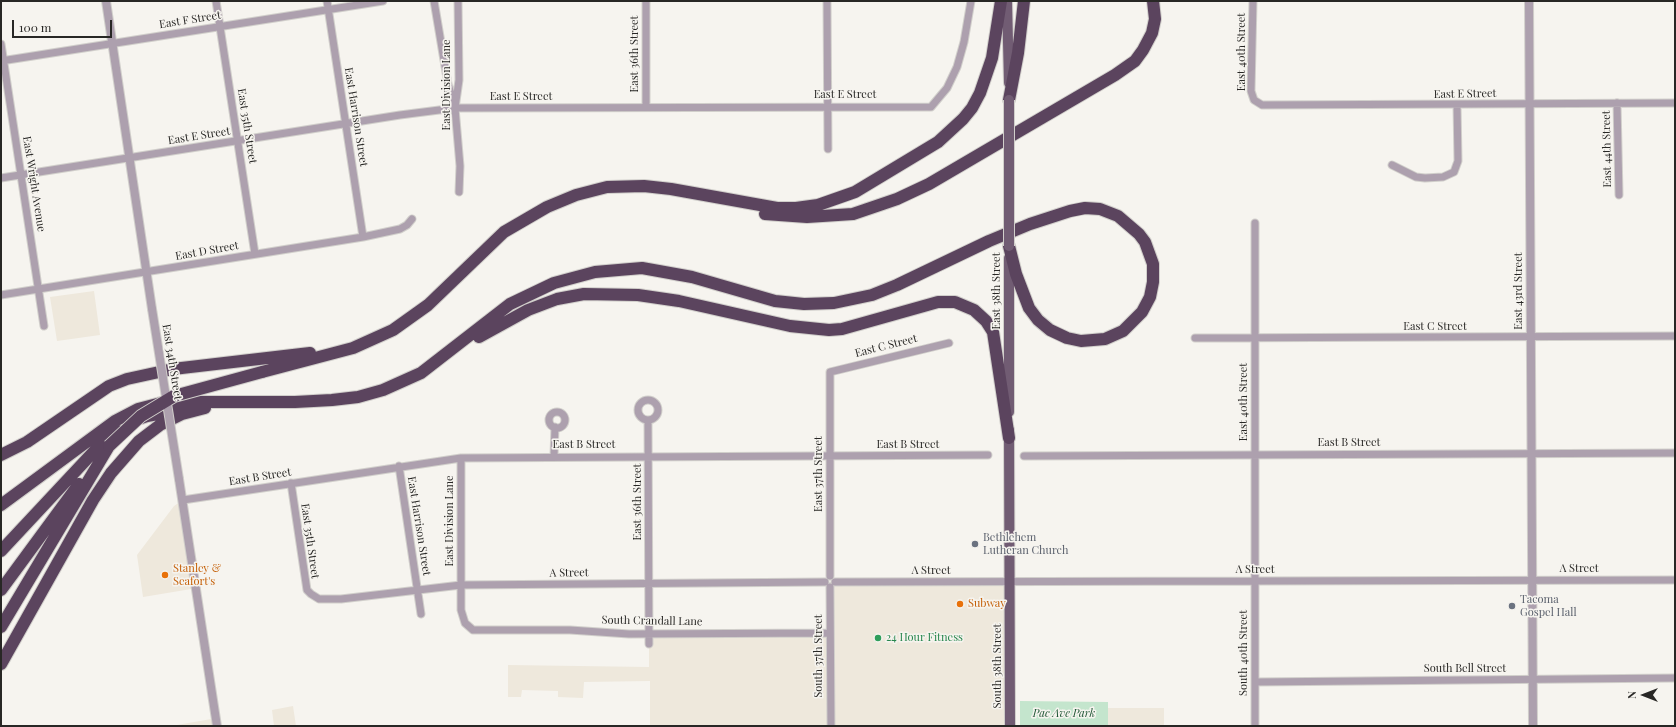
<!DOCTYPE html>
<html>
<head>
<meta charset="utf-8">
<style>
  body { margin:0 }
  #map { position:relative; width:1676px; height:727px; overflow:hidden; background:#f6f4ef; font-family:"Playfair Display",serif }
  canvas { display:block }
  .frame { position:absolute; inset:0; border:2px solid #282725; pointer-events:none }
  .north { position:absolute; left:1624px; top:675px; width:40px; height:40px; -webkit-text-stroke:3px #f6f4ef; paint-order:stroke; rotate:270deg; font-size:11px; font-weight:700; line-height:16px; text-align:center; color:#282725 }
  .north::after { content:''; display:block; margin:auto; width:14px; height:18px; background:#282725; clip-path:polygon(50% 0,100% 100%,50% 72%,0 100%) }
  .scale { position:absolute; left:12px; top:20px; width:100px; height:18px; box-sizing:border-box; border:2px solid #282725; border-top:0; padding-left:5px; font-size:12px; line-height:14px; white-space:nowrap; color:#282725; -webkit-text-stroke:3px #f6f4ef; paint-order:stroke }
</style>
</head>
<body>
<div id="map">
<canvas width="1676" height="727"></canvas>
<div class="frame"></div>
<div class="north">N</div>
<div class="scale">100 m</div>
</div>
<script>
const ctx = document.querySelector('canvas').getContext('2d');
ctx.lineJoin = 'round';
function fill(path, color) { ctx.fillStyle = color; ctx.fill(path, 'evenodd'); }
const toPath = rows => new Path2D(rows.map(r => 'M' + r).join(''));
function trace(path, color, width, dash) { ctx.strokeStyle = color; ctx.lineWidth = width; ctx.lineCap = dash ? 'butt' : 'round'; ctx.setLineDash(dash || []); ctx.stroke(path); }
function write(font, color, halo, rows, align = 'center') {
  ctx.font = font + ' "Playfair Display",serif'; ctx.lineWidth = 3; ctx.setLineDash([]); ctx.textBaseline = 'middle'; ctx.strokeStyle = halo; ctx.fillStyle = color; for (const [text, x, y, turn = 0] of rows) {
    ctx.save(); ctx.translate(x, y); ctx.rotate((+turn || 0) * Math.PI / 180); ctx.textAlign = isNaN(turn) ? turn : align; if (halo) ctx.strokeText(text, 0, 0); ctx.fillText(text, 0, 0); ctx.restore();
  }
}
const built = toPath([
  [94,291,100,335,57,341,50,297],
  [183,500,197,588,143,597,137,555,174,506],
  [830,582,1010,582,1010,726,650,726,650,681,584,682,583,698,558,697,558,691,522,690,521,697,508,697,508,665,649,667,649,634,830,633],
  [293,706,296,726,274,726,272,710],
  [1108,708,1164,708,1164,726,1108,726],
  [217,718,217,726,171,726]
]);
const green = toPath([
  [1020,701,1108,702,1108,726,1020,726]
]);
const minor = toPath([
  [216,1,255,254],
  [327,1,363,237],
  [434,1,448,84,455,107],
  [458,1,459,80,455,108,460,166,459,192],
  [646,1,646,107],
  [827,1,828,149],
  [1253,1,1251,91,1254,100,1262,105,1675,103],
  [1,44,44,326],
  [1,61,383,1],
  [1617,103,1619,195],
  [1392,165,1416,177,1425,178,1443,177,1454,172,1458,161,1457,105],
  [1,178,400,115,455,108,931,107,947,88,957,67,964,42,971,1],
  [1,295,363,237,400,229,407,225,412,219],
  [1195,338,1675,336],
  '638 410a10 10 0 1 1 20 0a10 10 0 1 1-20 0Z',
  '549 420a8 8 0 1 1 16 0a8 8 0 1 1-16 0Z',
  [648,420,649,644],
  [554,456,555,427],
  [1024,456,1675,453],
  [461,458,461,610,465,623,473,630,570,630,629,634,830,633],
  [399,466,421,614],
  [291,483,307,590,311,594,319,599,341,599,461,585,825,582],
  [183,500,461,458,988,455],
  [830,576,830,372,949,343],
  [835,582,1675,580],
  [830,587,831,726],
  [1255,682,1675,678],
  [1255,726,1255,223]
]);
const tertiary = toPath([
  [106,1,152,309],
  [1529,1,1533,726],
  [179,479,217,726]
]);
const primary = toPath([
  [1007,1,1009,83],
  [1009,258,1009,412],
  [1009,430,1010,726]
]);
const motorway = toPath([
  [1009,100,1018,53,1024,1],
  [765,214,807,217,853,214,897,199,929,184,1115,75,1135,61,1143,50,1152,33,1155,19,1153,1],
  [479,337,528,310,557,299,584,294,638,295,679,301,790,326,829,330,842,329,938,302,955,302,974,310,986,321,993,332,1009,438],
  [262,372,353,348,393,330,428,305,504,232,547,207,576,195,607,187,644,186,671,189,777,208,796,208,818,205,855,192,938,142,963,119,972,108,980,93,992,58,1001,1],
  [141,418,147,416,180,410],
  [1,455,27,442,109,386,127,379,173,369,310,353],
  [1,505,115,421,138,409,161,403,175,402,295,402,332,400,358,397,383,390,421,373,510,304,554,283,595,272,642,268,692,277,775,301,804,304,834,303,872,295,897,285,989,241,1030,224,1070,211,1085,208,1100,209,1118,216,1139,234,1145,242,1153,264,1153,282,1150,297,1142,312,1123,331,1105,339,1081,341,1067,338,1050,330,1038,320,1029,308,1016,274,1009,246],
  [1,551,100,445,118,431],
  [1,590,79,484],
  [1,627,109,446],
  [1,664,93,500,111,473,139,441,160,425,182,414,205,408]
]);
const tertiaryBridge = toPath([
  [152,309,179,479]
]);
const primaryBridge = toPath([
  [1009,246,1009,100]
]);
const motorwayBridge = toPath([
  [109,446,141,416,174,396,262,372]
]);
const markers = [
  [975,544,4,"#6b7280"],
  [165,575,4,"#e8710a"],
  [960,604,4,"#e8710a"],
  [1512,606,4,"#6b7280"],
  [878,638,4,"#2e9e5b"]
];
const streetNames = [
  ["East F Street",190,20,-9],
  ["East 40th Street",1242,52,-90],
  ["East 36th Street",635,54,-90],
  ["East Division Lane",447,85,-90],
  ["East E Street",1465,94,-1],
  ["East E Street",845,95],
  ["East E Street",521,97],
  ["East Harrison Street",356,117,81],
  ["East 35th Street",247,126,81],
  ["East E Street",199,136,-9],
  ["East 44th Street",1607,149,-91],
  ["East Wright Avenue",34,184,81],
  ["East D Street",207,251,-10],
  ["East 38th Street",997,291,-90],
  ["East 43rd Street",1519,291,-90],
  ["East C Street",1435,327],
  ["East C Street",886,346,-14],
  ["East 34th Street",172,362,81],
  ["East 40th Street",1244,402,-90],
  ["East B Street",1349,443],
  ["East B Street",584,445],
  ["East B Street",908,445],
  ["East 37th Street",819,474,-90],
  ["East B Street",260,477,-9],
  ["East 36th Street",638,502,-90],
  ["East Division Lane",450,521,-90],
  ["East Harrison Street",419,526,81],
  ["East 35th Street",310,541,82],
  ["A Street",1579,569],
  ["A Street",1255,570],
  ["A Street",931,571],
  ["A Street",569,573,-1],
  ["South Crandall Lane",652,621,1],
  ["South 40th Street",1244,653,-90],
  ["South 37th Street",819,656,-90],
  ["South 38th Street",998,666,-90],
  ["South Bell Street",1465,669]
];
const worshipNames = [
  ["Bethlehem",983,538],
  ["Lutheran Church",983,551],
  ["Tacoma",1520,600],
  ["Gospel Hall",1520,613]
];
const foodNames = [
  ["Stanley &",173,569],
  ["Seafort's",173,582],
  ["Subway",968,604]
];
const leisureNames = [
  ["24 Hour Fitness",886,638]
];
const parkNames = [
  ["Pac Ave Park",1064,714]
];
fill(built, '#eee8dc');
fill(green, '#c4e5cd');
trace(minor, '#d1cfcb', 9);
trace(tertiary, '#d1cfcb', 10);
trace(primary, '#d1cfcb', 12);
trace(motorway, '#d1cfcb', 14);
trace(minor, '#ada0ae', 7);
trace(tertiary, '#ada0ae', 8);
trace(primary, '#715c73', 10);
trace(motorway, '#5b445e', 12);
trace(tertiaryBridge, '#d1cfcb', 10, []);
trace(primaryBridge, '#d1cfcb', 12, []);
trace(motorwayBridge, '#d1cfcb', 14, []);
trace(tertiaryBridge, '#ada0ae', 8);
trace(primaryBridge, '#715c73', 10);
trace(motorwayBridge, '#5b445e', 12);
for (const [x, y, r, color] of markers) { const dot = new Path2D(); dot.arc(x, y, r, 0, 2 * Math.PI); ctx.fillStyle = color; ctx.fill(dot); trace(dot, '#f6f4ef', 1.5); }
write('11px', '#282725', '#f6f4ef', streetNames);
write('11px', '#5b616d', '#f6f4ef', worshipNames, 'left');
write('11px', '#c56008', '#f6f4ef', foodNames, 'left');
write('11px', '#27864d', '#f6f4ef', leisureNames, 'left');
write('italic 11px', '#1e5533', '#f6f4ef', parkNames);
</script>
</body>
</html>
